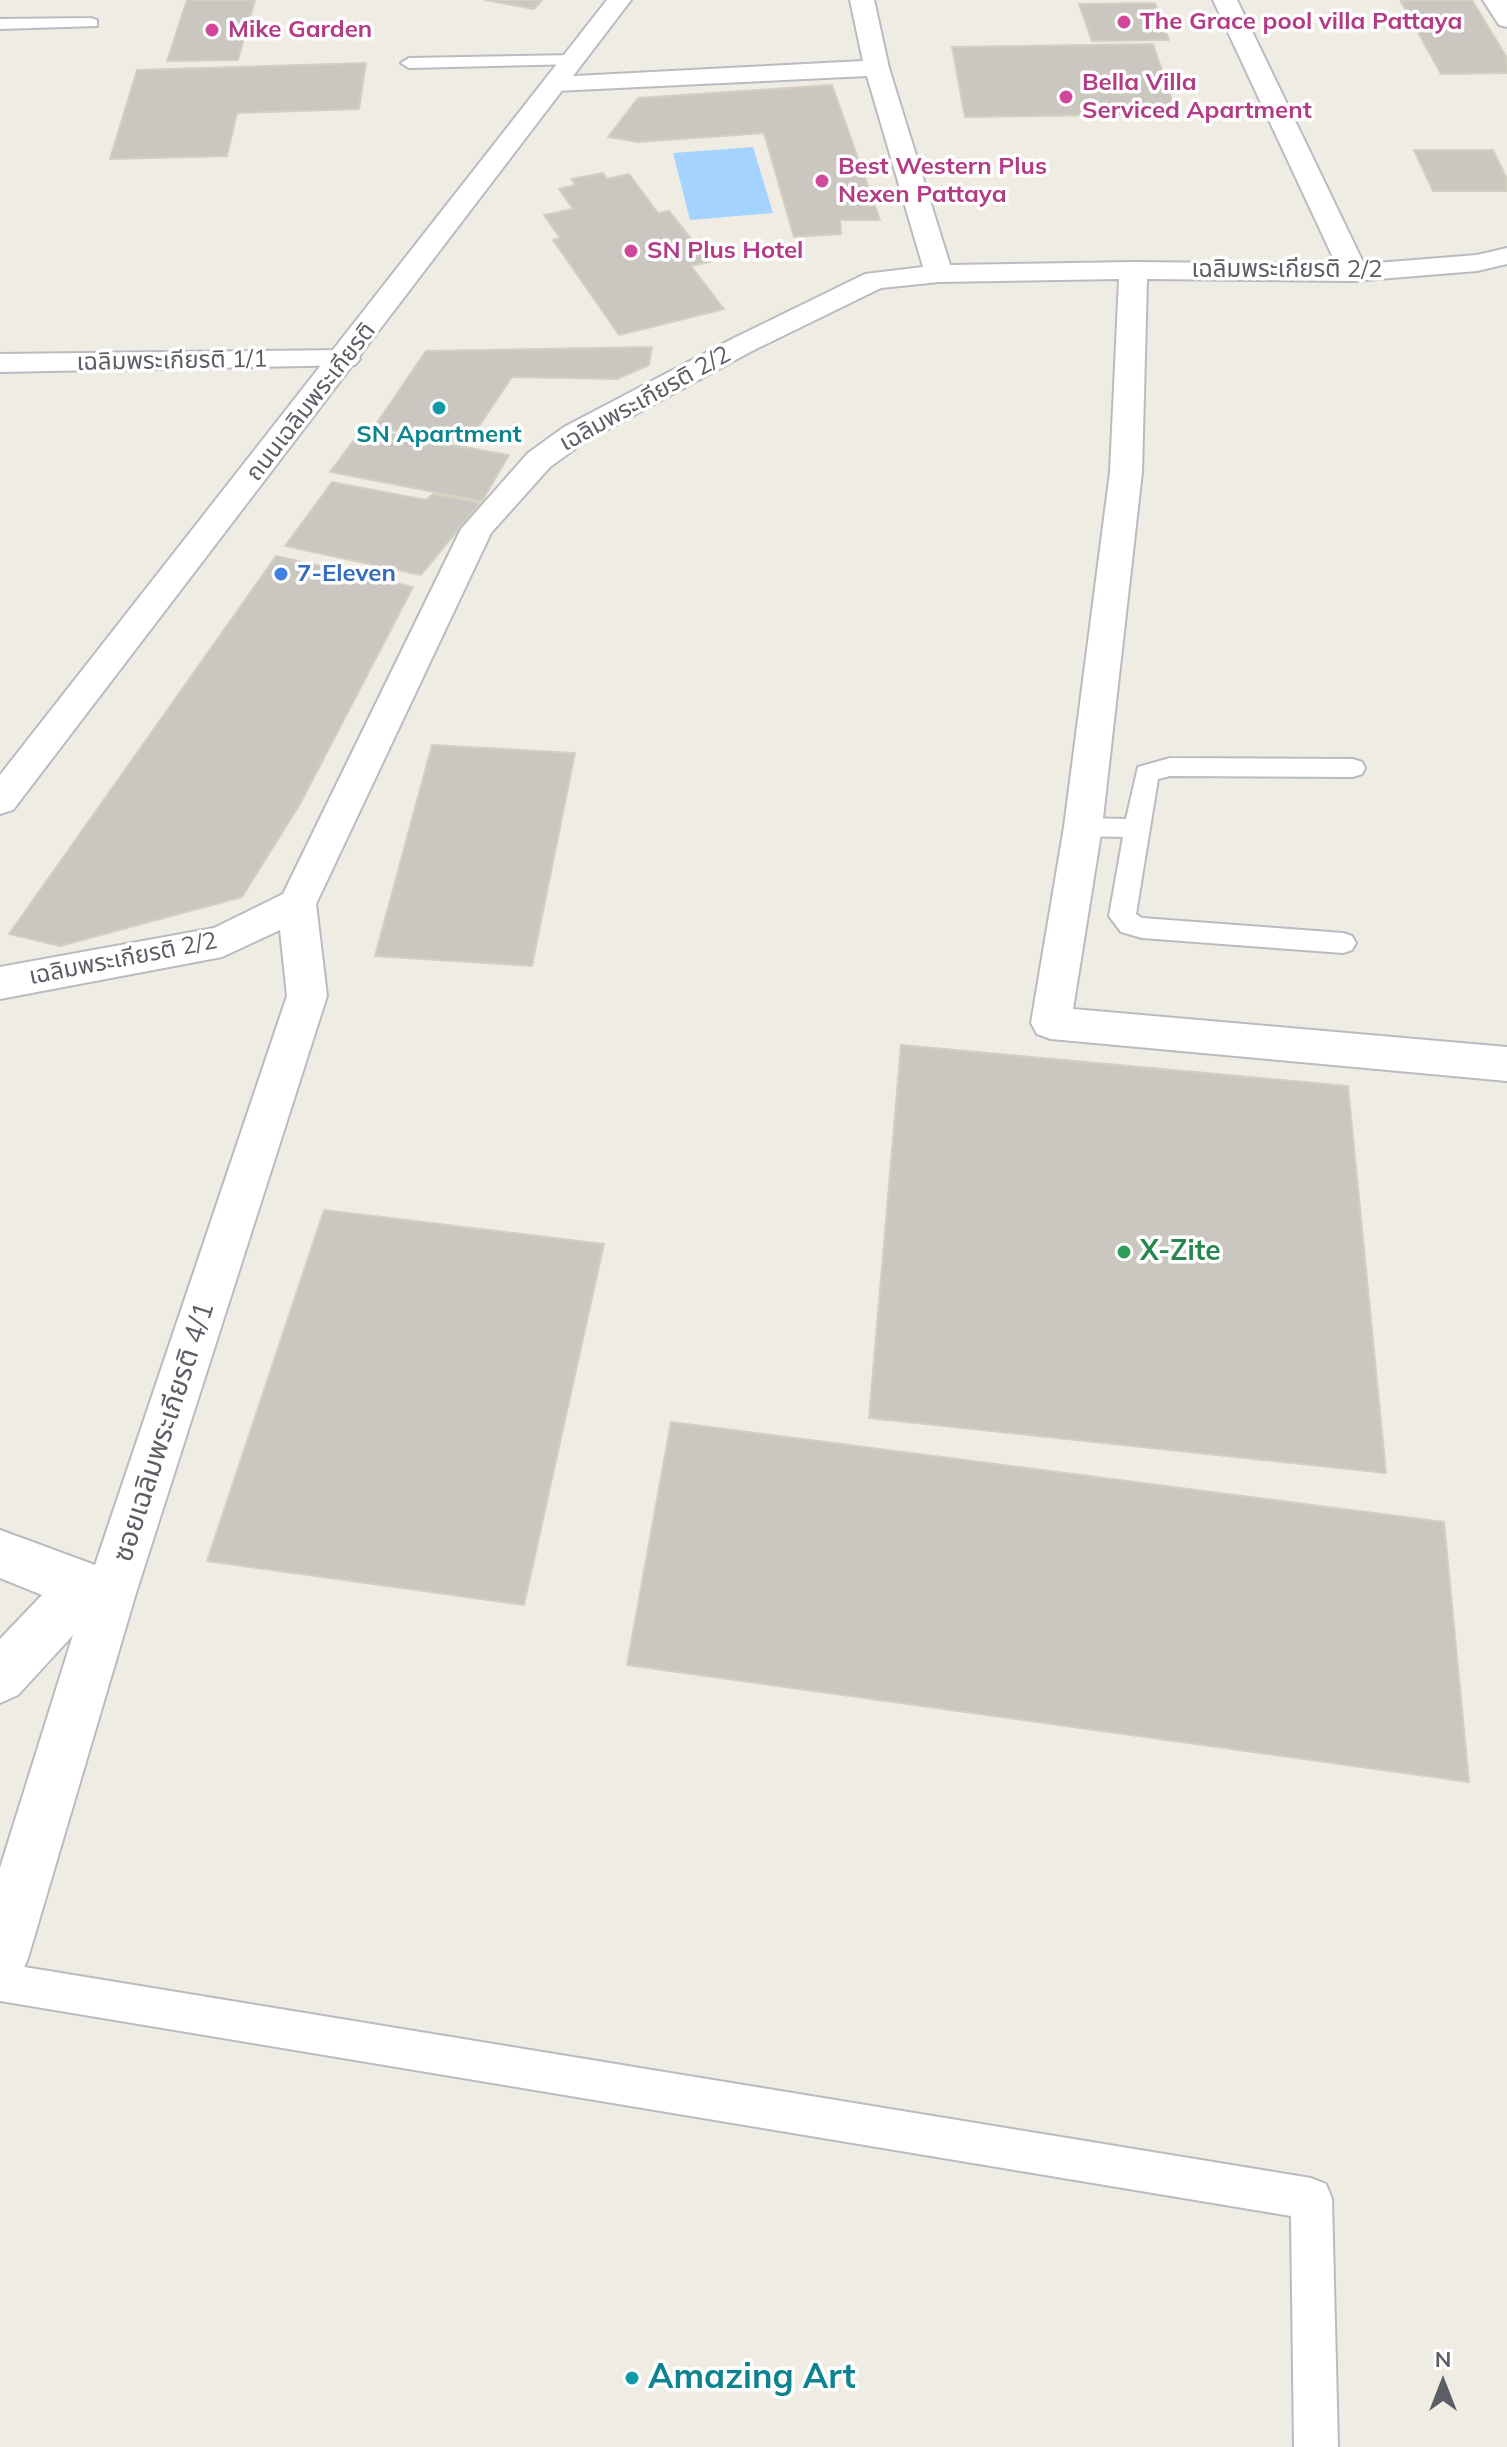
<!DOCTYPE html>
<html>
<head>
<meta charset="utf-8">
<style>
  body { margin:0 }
  #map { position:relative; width:1507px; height:2447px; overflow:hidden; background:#efede3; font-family:Mulish,sans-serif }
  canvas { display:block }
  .north { position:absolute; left:1403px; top:2343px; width:80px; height:80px; -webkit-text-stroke:6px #fff; paint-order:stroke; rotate:0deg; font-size:22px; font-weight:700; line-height:32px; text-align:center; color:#5b5f65 }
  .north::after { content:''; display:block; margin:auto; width:28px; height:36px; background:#5b5f65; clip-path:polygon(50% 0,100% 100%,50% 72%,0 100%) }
</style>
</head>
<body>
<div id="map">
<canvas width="1507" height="2447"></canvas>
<div class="north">N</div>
</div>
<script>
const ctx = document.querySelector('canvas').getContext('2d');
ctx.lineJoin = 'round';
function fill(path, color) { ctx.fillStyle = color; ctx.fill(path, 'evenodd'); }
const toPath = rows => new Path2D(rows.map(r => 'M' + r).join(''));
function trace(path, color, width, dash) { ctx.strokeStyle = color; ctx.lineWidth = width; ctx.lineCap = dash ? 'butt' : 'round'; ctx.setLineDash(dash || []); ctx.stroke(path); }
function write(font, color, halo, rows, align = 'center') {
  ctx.font = font + ' Mulish,"Noto Sans Thai",sans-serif'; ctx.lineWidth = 7; ctx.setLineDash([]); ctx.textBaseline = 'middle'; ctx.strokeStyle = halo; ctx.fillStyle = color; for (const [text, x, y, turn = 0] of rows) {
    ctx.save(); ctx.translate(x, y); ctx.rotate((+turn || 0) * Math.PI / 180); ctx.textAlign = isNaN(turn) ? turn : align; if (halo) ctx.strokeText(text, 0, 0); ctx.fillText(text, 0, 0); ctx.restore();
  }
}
const water = toPath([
  [753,147,773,213,690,220,673,153]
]);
const building = toPath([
  [187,0,255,0,238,60,167,61,187,0],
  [485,0,542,0,534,9,485,0],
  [1400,0,1472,0,1507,58,1507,73,1441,74,1400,0],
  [1155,3,1169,40,1092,41,1079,4,1155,3],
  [1153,44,1177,114,965,117,952,47,1153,44],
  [366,63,359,109,237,113,227,156,110,159,137,70,366,63],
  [832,85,880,220,840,220,841,234,794,237,764,133,638,142,608,137,638,98,832,85],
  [1414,150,1493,150,1507,179,1507,191,1433,191,1414,150],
  [603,173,607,179,629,174,658,213,669,211,710,262,691,266,724,309,619,335,553,240,560,238,544,215,573,209,559,189,576,185,571,179,603,173],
  [652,347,649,365,617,379,512,377,467,444,374,427,426,351,652,347],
  [362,429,509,455,482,501,330,472,362,429],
  [332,482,426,500,433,494,480,503,421,575,285,546,332,482],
  [276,556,413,587,300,804,242,897,60,946,9,934,276,556],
  [432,745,575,753,532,966,375,956,432,745],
  [901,1045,1348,1086,1386,1473,869,1418,901,1045],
  [324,1210,604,1244,524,1605,207,1561,324,1210],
  [671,1422,1444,1522,1469,1782,627,1665,671,1422]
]);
const lane = toPath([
  [91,18,97,20,97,26,0,29,0,19,91,18],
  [573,55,581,60,579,64,409,68,401,63,409,58,573,55],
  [1170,758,1353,759,1362,762,1365,768,1362,774,1353,777,1170,776,1158,779,1136,914,1142,918,1343,933,1352,936,1356,943,1352,950,1343,953,1142,938,1121,932,1109,916,1123,837,1083,836,1074,834,1070,827,1074,820,1083,818,1126,819,1138,767,1170,758],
  [0,1963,1311,2178,1326,2184,1332,2199,1338,2447,1294,2447,1291,2216,0,2001,0,1963]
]);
const street = toPath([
  [850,0,874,0,889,68,950,265,1133,262,1336,264,1213,0,1237,0,1364,264,1477,255,1507,248,1507,264,1477,271,1354,281,1147,279,1142,472,1102,827,1073,1009,1507,1047,1507,1081,1051,1039,1037,1034,1031,1023,1064,827,1110,472,1119,279,939,282,881,288,752,351,586,441,550,467,491,533,316,904,327,996,136,1593,28,1958,20,1978,0,1986,0,1868,73,1635,18,1695,0,1703,0,1639,42,1595,0,1578,0,1530,95,1565,287,996,280,930,222,957,0,999,0,967,214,928,283,894,461,529,528,453,564,427,732,339,865,274,923,267,867,76,556,91,547,89,544,84,547,79,556,77,863,61,850,0],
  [1483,0,1507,0,1507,27,1499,25,1483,0],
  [345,350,355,353,360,359,355,365,0,372,0,354,345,350]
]);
const secondary = toPath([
  [607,0,631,0,13,810,0,814,0,775,607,0]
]);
const markers = [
  [1124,22,8,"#d1479c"],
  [212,30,8,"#d1479c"],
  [1066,97,8,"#d1479c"],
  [822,181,8,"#d1479c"],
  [631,251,8,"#d1479c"],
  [439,408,8,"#0f9aa8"],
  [281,574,8,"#3f7fe0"],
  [1124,1252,8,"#2e9e5b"],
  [632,2378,8,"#0f9aa8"]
];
const farHotelnames = [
  ["The Grace pool villa Pattaya",1140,22],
  ["Mike Garden",228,30],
  ["Bella Villa",1082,83],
  ["Serviced Apartment",1082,111],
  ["Best Western Plus",838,167],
  ["Nexen Pattaya",838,195],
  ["SN Plus Hotel",647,251]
];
const farStreetnames = [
  ["เฉลิมพระเกียรติ 2/2",1287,270],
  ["เฉลิมพระเกียรติ 1/1",172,361,-1],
  ["เฉลิมพระเกียรติ 2/2",645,399,-29],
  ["ถนนเฉลิมพระเกียรติ",311,402,-52],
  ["เฉลิมพระเกียรติ 2/2",123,959,-11]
];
const farCulturenames = [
  ["SN Apartment",439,435]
];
const farShopnames = [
  ["7-Eleven",297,574]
];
const leisureNames = [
  ["X-Zite",1140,1252]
];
const streetNames = [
  ["ซอยเฉลิมพระเกียรติ 4/1",164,1432,-72]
];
const nearCulturenames = [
  ["Amazing Art",648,2378]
];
fill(water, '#a4d3ff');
fill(building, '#cac7c0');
trace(building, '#d4cfc1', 2);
trace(lane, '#b8bbc0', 4);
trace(street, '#b8bbc0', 4);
trace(secondary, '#b9bcc3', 4);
fill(lane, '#fff');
fill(street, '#fff');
fill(secondary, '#fff');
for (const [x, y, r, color] of markers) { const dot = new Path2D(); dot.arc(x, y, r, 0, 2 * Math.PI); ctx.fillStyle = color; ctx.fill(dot); trace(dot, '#fff', 3); }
write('bold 24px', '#b23c85', '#fff', farHotelnames, 'left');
write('24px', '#5b5f65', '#fff', farStreetnames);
write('bold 24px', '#0d838f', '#fff', farCulturenames);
write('bold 24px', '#366cbe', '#fff', farShopnames, 'left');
write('bold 28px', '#27864d', '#fff', leisureNames, 'left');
write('28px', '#5b5f65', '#fff', streetNames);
write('bold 34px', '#0d838f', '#fff', nearCulturenames, 'left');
</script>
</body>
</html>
